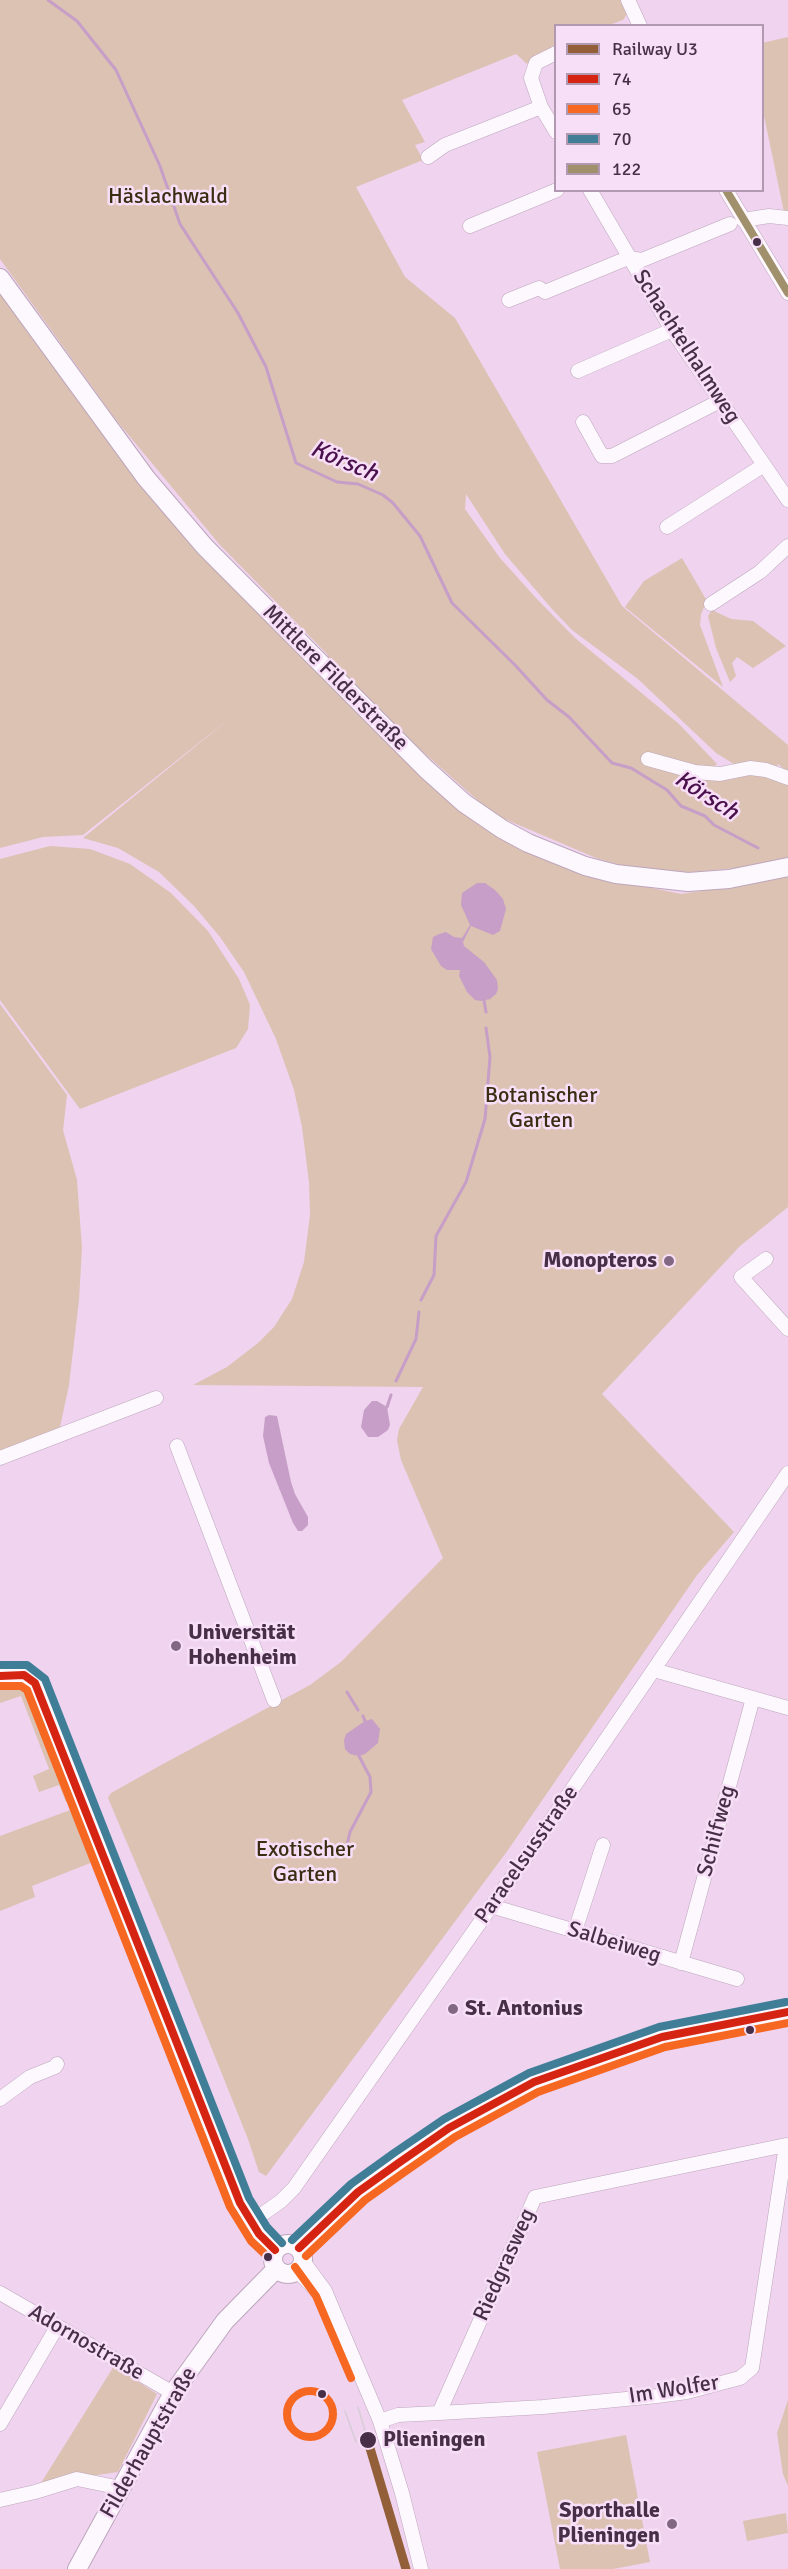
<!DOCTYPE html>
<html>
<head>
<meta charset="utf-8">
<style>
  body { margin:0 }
  #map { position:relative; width:788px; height:2569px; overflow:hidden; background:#efd3ef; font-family:Signika,sans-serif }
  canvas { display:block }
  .legend { position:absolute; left:554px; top:24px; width:210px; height:168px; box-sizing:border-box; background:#f8dff8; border:2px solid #b199b2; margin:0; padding:8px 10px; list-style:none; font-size:18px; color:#472f48 }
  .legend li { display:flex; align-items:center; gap:12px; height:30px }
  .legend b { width:30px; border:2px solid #b199b2 }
</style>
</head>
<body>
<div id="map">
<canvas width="788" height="2569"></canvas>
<ul class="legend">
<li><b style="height:8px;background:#935f39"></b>Railway U3</li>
<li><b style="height:8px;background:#d62413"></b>74</li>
<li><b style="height:8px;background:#f66722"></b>65</li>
<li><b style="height:8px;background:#407e98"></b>70</li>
<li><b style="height:8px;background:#a1906c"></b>122</li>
</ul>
</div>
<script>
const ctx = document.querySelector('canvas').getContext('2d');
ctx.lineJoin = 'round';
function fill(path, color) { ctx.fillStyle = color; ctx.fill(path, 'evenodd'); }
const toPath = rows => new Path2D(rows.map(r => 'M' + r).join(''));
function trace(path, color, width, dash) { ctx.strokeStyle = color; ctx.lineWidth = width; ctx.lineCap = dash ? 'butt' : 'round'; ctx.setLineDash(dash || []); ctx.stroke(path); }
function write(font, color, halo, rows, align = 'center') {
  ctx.font = font + ' Signika,sans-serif'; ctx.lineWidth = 5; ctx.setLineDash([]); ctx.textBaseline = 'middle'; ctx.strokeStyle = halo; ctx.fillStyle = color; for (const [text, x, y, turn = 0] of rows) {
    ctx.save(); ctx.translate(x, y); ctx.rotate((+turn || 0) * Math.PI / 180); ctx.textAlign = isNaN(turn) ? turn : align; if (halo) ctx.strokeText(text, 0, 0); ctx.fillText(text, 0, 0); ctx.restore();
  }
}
const green = toPath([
  [0,0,623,0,627,14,623,20,609,25,556,26,555,46,534,56,527,64,516,54,402,100,425,142,415,145,423,160,356,187,405,277,455,318,622,606,788,745,788,772,778,764,776,770,734,764,716,753,638,679,572,630,552,609,505,554,466,494,465,509,500,558,536,598,575,638,679,724,717,764,710,770,750,772,788,784,788,857,747,867,683,873,634,869,596,858,493,814,405,736,324,658,328,655,220,545,116,420,0,259],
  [788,37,788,214,784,212,763,111,762,43],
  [0,293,214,566,301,657,450,801,585,874,681,894,773,880,788,876,788,1207,740,1246,602,1394,734,1532,697,1575,508,1850,266,2176,259,2172,248,2139,169,1942,108,1798,111,1793,163,1764,310,1685,341,1662,443,1558,401,1460,397,1440,399,1429,423,1387,193,1385,227,1367,258,1343,274,1327,292,1299,304,1262,310,1215,309,1182,302,1127,294,1090,276,1039,244,972,220,937,194,906,159,872,118,848,83,838,234,715,83,835,43,837,0,848],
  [682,558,707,601,701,614,700,625,723,687,625,607,644,581],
  [712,610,731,619,753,621,786,646,753,668,737,657,732,663,736,676,730,682,716,648,708,616],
  [50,846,90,849,130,864,171,893,208,931,239,979,250,1005,248,1029,236,1048,80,1109,0,1000,0,859],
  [0,1004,67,1095,63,1130,77,1180,82,1248,79,1300,69,1385,60,1427,0,1451],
  [10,1681,26,1690,38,1703,74,1795,66,1802,59,1785,39,1792,33,1776,49,1769,21,1696,0,1703,0,1684],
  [73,1809,93,1862,32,1886,35,1897,0,1911,0,1836],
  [114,2366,157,2394,118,2472,41,2483],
  [788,2400,788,2486,783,2474,777,2433],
  [626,2435,650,2562,613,2569,560,2569,537,2452],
  [786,2513,788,2533,747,2541,743,2521]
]);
const water = toPath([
  [477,883,485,883,495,890,503,899,506,909,500,931,493,935,471,926,463,942,464,946,484,962,497,980,498,989,496,994,490,999,481,1001,475,1000,467,992,459,976,460,970,447,970,441,966,431,949,433,937,439,934,446,932,454,937,462,938,470,925,461,905,462,893],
  [372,1401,377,1401,387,1407,390,1425,388,1430,378,1437,368,1437,361,1427,364,1410],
  [269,1415,277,1416,291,1482,295,1494,308,1517,308,1525,302,1531,298,1531,293,1523,269,1463,263,1436,265,1417],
  [372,1719,380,1729,378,1743,365,1754,359,1756,350,1754,345,1749,344,1740,346,1734,365,1721]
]);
const stream = toPath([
  [48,0,77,21,116,70,160,166,180,224,238,313,266,367,296,463,337,482,358,484,383,495,393,503,420,536,452,603,515,665,547,700,569,717,612,763,631,768,667,790,681,806,705,816,714,825,758,848],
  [484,1000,486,1012],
  [421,1300,434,1275,436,1236,466,1182,485,1119,490,1057,486,1028],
  [396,1381,416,1339,419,1312],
  [387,1407,391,1395],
  [347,1692,358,1710],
  [363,1716,365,1721],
  [345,1854,350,1832,371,1792,370,1777,359,1756]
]);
const minor = toPath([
  [628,0,640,26],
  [556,53,536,63,531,78,541,107,556,132],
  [428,157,445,145,541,107],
  [590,190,672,330,788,500],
  [726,190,788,293],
  [743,220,769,216,788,218],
  [470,226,557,190],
  [509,300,539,288,545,292,628,258,642,260,730,224],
  [578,371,672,330],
  [583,422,602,456,612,456,720,401],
  [667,527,764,465],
  [711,604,760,572,788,546],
  [648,759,695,772,720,774,750,768,766,770,788,778],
  [766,1259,741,1277,788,1329],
  [177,1446,274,1700],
  [0,1458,156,1398],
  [654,1670,788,1708],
  [0,1676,24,1675,35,1683,39,1692,240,2203,259,2234,275,2250],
  [491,1906,737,1979],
  [575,1931,603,1845],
  [681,1963,753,1698],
  [0,2099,30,2077,55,2067,57,2064],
  [250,2223,281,2201,294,2188,523,1861,788,1473],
  [303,2261,325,2291,380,2421,402,2493,421,2569],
  [297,2271,319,2293],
  [0,2293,173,2393],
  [380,2421,398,2415,439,2413,535,2197,786,2145,752,2368,740,2378,687,2392,657,2396,543,2407,439,2413],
  [0,2424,57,2327],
  [0,2500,35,2492,77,2479,121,2488]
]);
const major = toPath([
  [0,278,146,478,205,547,426,769,464,803,502,829,528,843,585,866,616,874,688,882,729,879,788,867],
  '273 2259a15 15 0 1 1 30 0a15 15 0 1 1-30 0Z',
  [299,2248,358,2192,400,2162,449,2128,534,2082,624,2049,662,2037,788,2012],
  [77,2569,173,2393,225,2321,276,2269]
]);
const tram = toPath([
  [358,2407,367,2438],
  [345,2411,356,2442]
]);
const bus1 = toPath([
  [0,1676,24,1675,35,1683,240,2203,259,2234,275,2250],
  [299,2248,358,2192,400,2162,449,2128,534,2082,662,2037,788,2012]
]);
const bus2 = toPath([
  [0,1686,21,1686,27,1690,230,2207,251,2241,268,2257],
  [306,2256,365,2200,406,2171,455,2137,538,2092,665,2047,788,2023],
  [295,2267,316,2296,351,2378],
  '287 2414a23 23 0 1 1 46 0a23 23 0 1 1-46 0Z'
]);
const bus3 = toPath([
  [0,1665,27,1665,45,1679,249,2198,267,2227,282,2243],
  [292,2240,351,2184,394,2153,444,2119,529,2073,659,2027,786,2002]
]);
const bus4 = toPath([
  [726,190,788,293]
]);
const rail1 = toPath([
  [367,2438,406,2569]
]);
const markers = [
  [757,242,5,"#472f48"],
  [669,1261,6,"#826882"],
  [176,1646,6,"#826882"],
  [453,2009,6,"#826882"],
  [750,2030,5,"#472f48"],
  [268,2257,5,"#472f48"],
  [322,2394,5,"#472f48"],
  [368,2440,9,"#472f48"],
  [672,2524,6,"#826882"]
];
const parkNames = [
  ["Häslachwald",168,197],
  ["Botanischer",541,1096],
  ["Garten",541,1121],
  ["Exotischer",305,1850],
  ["Garten",305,1875]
];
const streetNames = [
  ["Schachtelhalmweg",686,347,57],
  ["Mittlere Filderstraße",335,678,45],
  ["Schilfweg",717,1831,-75],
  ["Paracelsusstraße",527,1855,-55],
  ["Salbeiweg",614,1943,17],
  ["Riedgrasweg",505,2265,-66],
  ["Adornostraße",86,2343,30],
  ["Im Wolfer",674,2390,-9],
  ["Filderhauptstraße",149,2443,-60]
];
const poiNames = [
  ["Monopteros",657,1261],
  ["Universität",188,1633,"left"],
  ["Hohenheim",188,1658,"left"],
  ["St. Antonius",465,2009,"left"],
  ["Sporthalle",660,2511],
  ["Plieningen",660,2536]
];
const stopNames = [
  ["Plieningen",383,2440]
];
const waterNames = [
  ["Körsch",344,462,23],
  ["Körsch",706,796,33]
];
fill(green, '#dcc2b2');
fill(water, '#c79ec7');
trace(stream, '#c79ec7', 3);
trace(minor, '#bda6bd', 15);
trace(major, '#bda6bd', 20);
trace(minor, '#fdf8fd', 14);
trace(major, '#fdf8fd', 18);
trace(tram, '#d6cdd6', 1.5);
trace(bus1, '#d62413', 8);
trace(bus2, '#f66722', 8);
trace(bus3, '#407e98', 8);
trace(bus4, '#a1906c', 8);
trace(rail1, '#935f39', 9);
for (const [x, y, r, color] of markers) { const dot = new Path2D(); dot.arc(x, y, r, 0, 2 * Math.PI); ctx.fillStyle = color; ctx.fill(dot); trace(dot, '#f8dff8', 2); }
write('22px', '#3a2e12', '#f8dff8', parkNames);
write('22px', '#472f48', '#f8dff8', streetNames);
write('bold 22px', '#472f48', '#f8dff8', poiNames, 'right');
write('bold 22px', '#472f48', '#f8dff8', stopNames, 'left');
write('italic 24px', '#4a114c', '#f8dff8', waterNames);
</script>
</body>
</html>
